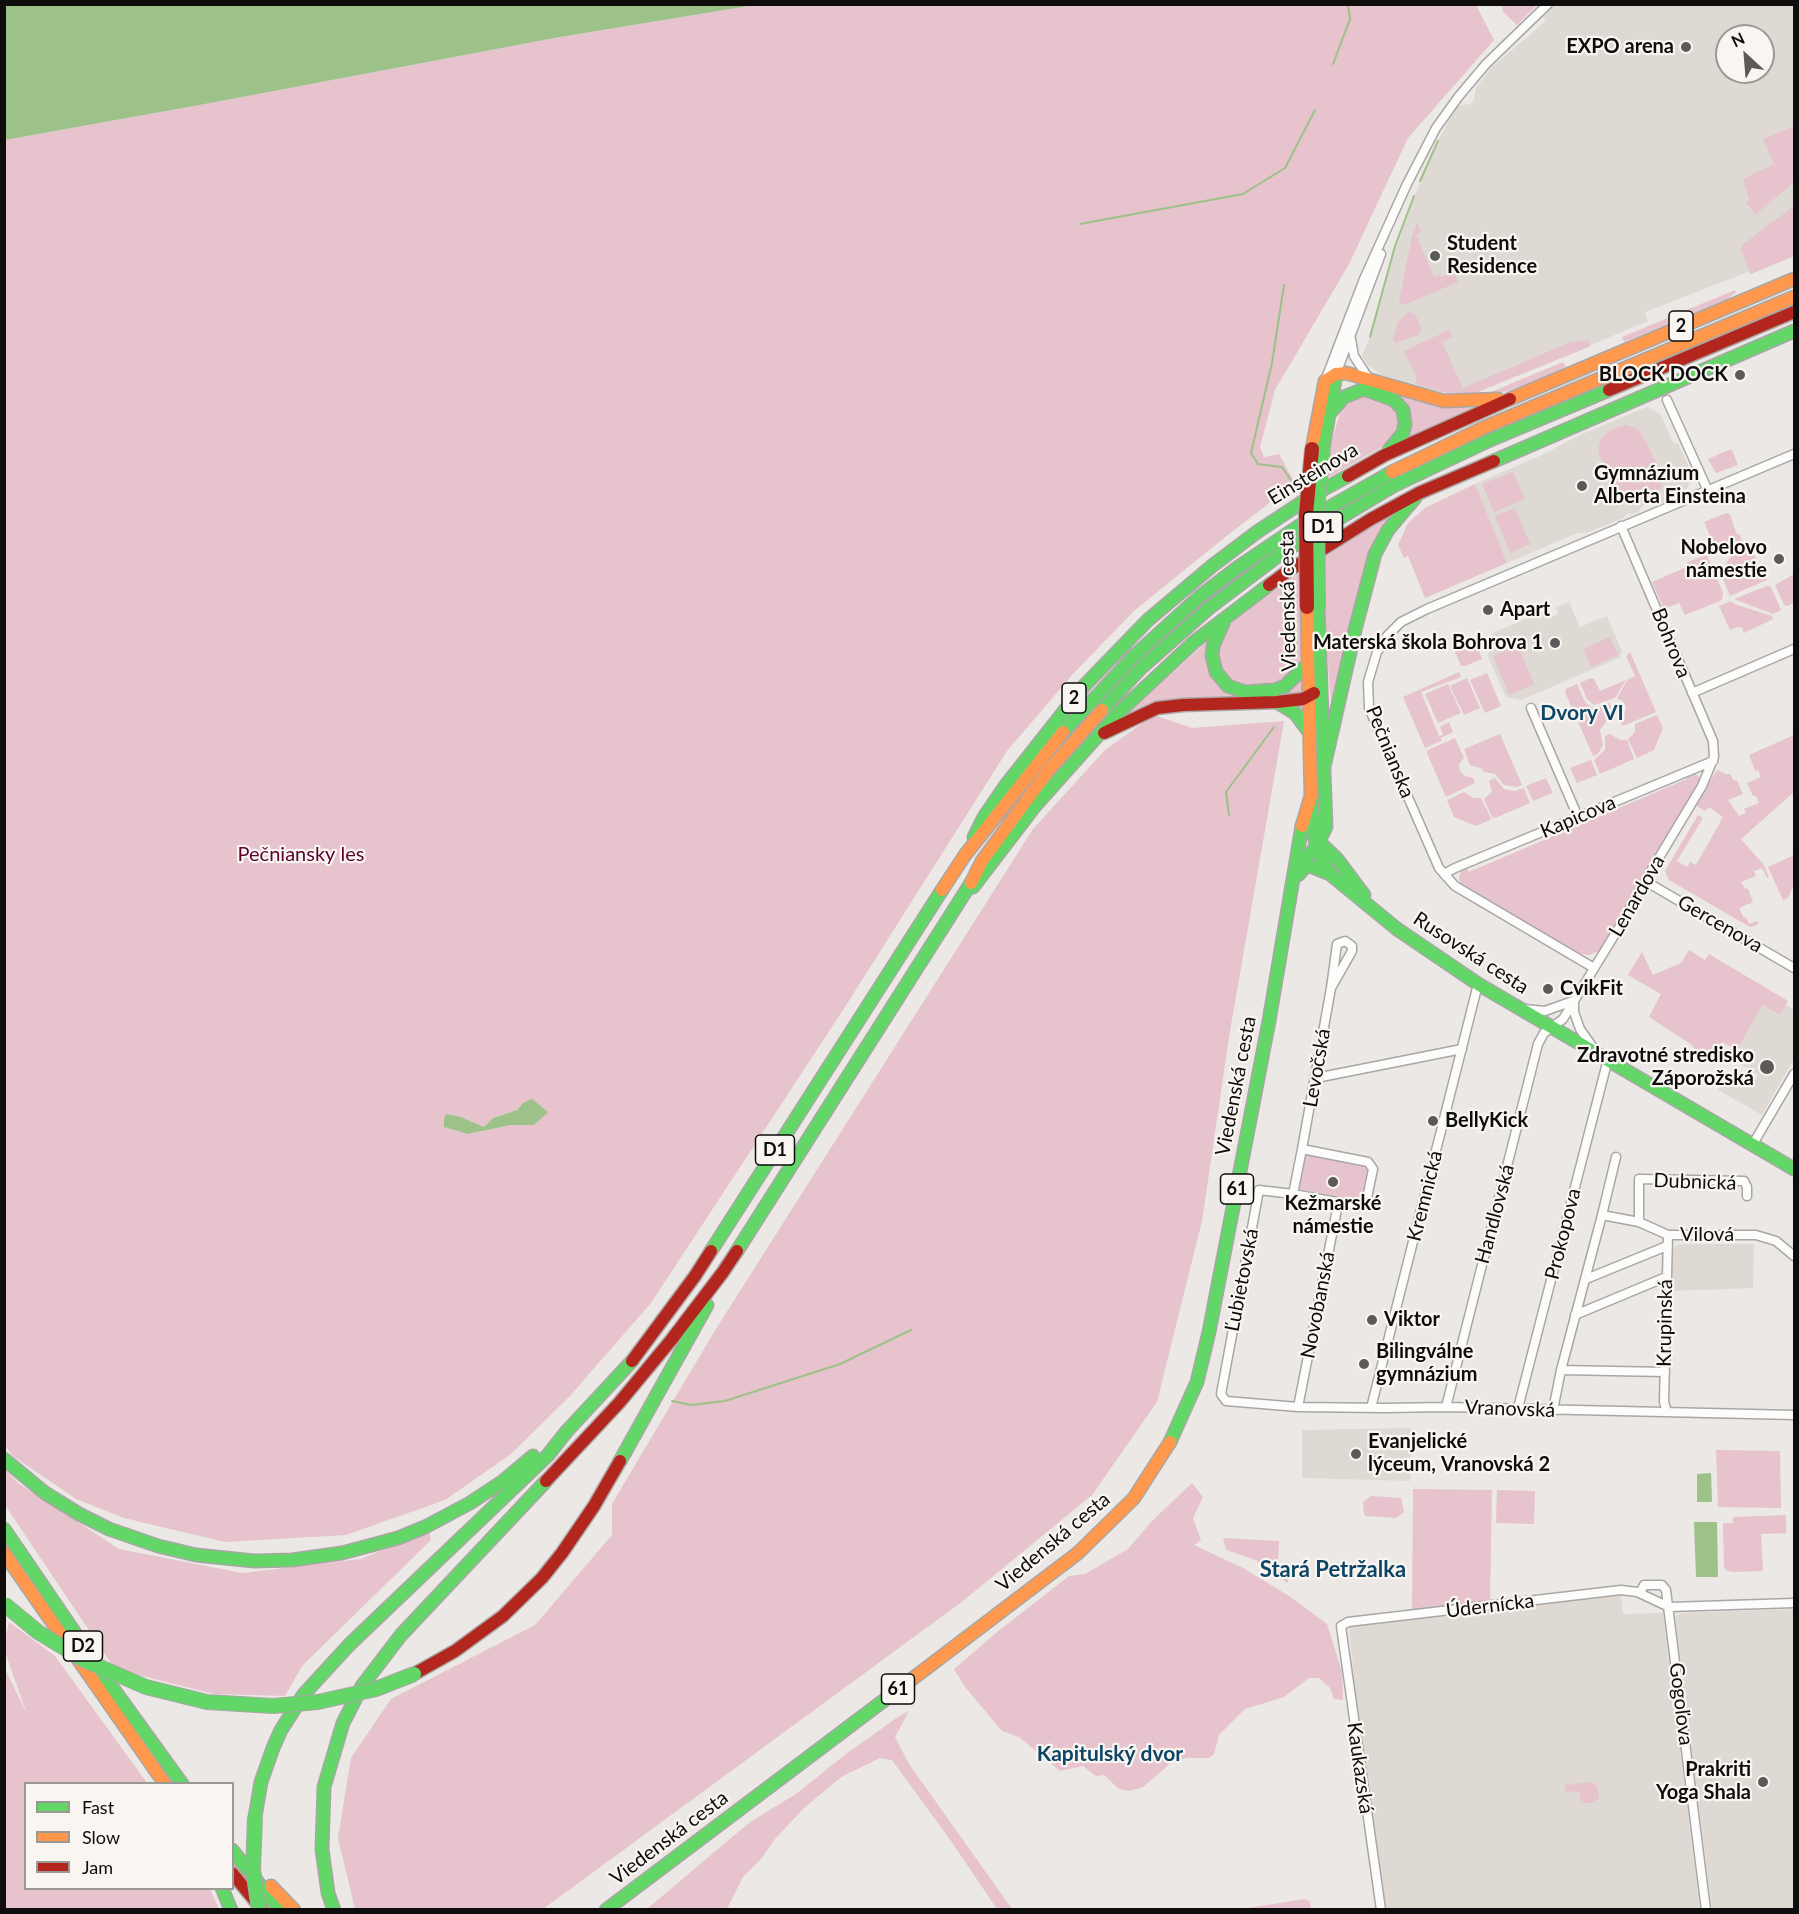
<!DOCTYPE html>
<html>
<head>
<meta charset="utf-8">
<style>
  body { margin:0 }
  #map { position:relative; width:1799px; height:1914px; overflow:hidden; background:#ebe8e6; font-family:Lato,sans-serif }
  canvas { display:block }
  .frame { position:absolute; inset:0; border:6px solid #0e0d0c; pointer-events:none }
  .legend { position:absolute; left:24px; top:1782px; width:210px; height:108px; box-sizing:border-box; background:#f9f6f2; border:2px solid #9b9996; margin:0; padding:8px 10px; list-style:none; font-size:18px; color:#0e0d0c }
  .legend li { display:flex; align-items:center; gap:12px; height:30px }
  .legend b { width:30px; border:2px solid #9b9996 }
  .north { position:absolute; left:1715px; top:24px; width:60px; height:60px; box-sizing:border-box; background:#f9f6f2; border:2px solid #9b9996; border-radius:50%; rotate:334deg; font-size:16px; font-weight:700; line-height:24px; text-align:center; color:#0e0d0c }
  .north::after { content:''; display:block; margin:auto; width:21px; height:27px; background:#5b5a58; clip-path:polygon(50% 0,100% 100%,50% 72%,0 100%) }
</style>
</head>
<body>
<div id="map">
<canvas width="1799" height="1914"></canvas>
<div class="frame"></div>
<ul class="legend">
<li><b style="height:8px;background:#63d668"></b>Fast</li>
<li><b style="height:8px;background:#ff974d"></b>Slow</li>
<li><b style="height:8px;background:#b3261e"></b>Jam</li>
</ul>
<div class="north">N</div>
</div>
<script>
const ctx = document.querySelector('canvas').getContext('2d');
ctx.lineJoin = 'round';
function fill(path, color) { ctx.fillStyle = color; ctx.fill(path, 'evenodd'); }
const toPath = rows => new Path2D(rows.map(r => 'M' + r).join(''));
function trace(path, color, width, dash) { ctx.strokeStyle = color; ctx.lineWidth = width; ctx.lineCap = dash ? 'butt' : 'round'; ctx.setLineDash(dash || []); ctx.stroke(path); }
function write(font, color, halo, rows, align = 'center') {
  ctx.font = font + ' Lato,sans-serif'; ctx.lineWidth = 4.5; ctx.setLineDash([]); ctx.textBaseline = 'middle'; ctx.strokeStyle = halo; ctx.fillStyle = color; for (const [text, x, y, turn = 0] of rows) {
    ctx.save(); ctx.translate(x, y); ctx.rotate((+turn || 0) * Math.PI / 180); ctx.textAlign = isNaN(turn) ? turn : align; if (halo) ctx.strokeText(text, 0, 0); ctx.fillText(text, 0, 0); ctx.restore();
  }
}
const built = toPath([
  [1554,5,1794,5,1794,256,1749,274,1748,272,1645,312,1648,321,1514,377,1446,393,1382,375,1368,365,1362,356,1370,337,1402,225,1438,141,1457,106,1470,104,1474,100,1476,88,1491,68,1546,21,1543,17],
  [1727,36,1763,36,1763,72,1727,72],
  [1647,407,1660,414,1674,444,1678,443,1693,476,1687,488,1664,502,1658,504,1654,502,1641,507,1639,512,1633,514,1628,513,1623,518,1589,532,1575,534,1507,563,1475,484,1542,455,1580,435],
  [1569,602,1580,627,1607,616,1622,652,1619,658,1521,700,1506,697,1488,657,1493,633,1544,611,1547,619,1559,614,1556,608],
  [1762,1005,1779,1015,1786,1005,1794,1010,1794,1059,1762,1115,1718,1090,1727,1074,1750,1088,1758,1075,1731,1059],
  [1678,1244,1754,1244,1753,1288,1672,1291,1673,1248],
  [1411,1428,1410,1481,1302,1478,1302,1430],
  [1621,1593,1623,1614,1663,1613,1700,1909,1385,1909,1356,1698,1349,1626],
  [1794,1609,1794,1909,1712,1909,1675,1616,1681,1613]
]);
const green = toPath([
  [755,5,1476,5,1494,40,1408,138,1349,264,1275,390,1260,447,1264,457,1279,454,1295,483,1224,538,1135,610,1072,675,1007,751,843,1010,651,1303,569,1397,511,1454,445,1500,346,1535,225,1542,124,1518,76,1499,13,1456,5,1445,5,140,205,104,560,37],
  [523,1103,540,1106,547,1112,534,1125,511,1125,469,1134,444,1127,446,1114,461,1117,484,1127,493,1118,517,1110],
  [1502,5,1502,4,1537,5,1517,25,1503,12],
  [1794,126,1794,182,1755,215,1752,208,1746,204,1749,199,1743,179,1774,164,1763,139],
  [1794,206,1794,256,1751,274,1741,250,1742,245],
  [1417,223,1421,232,1416,235,1434,277,1439,275,1441,277,1454,272,1458,282,1404,305,1399,301,1412,236],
  [1735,290,1736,292,1728,299,1624,342,1622,337],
  [1409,312,1415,314,1422,330,1418,335,1395,343,1393,338,1398,322],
  [1449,330,1453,337,1442,342,1463,388,1571,342,1588,340,1591,346,1473,394,1446,393,1415,384,1417,378,1404,351],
  [1563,362,1566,367,1533,382,1493,396,1479,397],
  [1348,378,1461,408,1472,408,1404,439,1409,411],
  [1366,395,1389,400,1403,418,1394,440,1327,478,1331,444,1341,410,1350,402,1350,400],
  [1626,425,1637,429,1641,433,1663,476,1662,486,1657,493,1652,498,1640,502,1632,502,1621,495,1598,452,1600,441,1607,433,1612,429],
  [1729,450,1732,450,1738,465,1716,473,1708,459],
  [1513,472,1525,499,1494,512,1482,484],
  [1475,484,1507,563,1425,598,1408,556,1404,558,1398,545,1408,523,1425,508],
  [1515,508,1530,544,1510,553,1495,516],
  [1396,513,1378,540,1332,718,1327,652,1301,656,1299,667,1293,675,1272,687,1233,684,1216,664,1221,635,1234,621,1289,580,1377,523],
  [1726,513,1730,514,1736,533,1740,535,1742,541,1716,550,1704,522],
  [1749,542,1761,572,1763,571,1767,580,1730,596,1720,571,1738,547],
  [1707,555,1723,593,1722,600,1685,615,1679,603,1664,609,1652,582,1689,566,1687,562],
  [1794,574,1794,602,1788,606,1784,605,1775,585],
  [1767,586,1771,587,1781,610,1773,614,1734,599],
  [1731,601,1734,604,1772,616,1773,619,1744,633,1742,628,1738,627,1730,630,1719,606],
  [1212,637,1208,662,1248,696,1303,674,1304,696,1153,704,1127,714],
  [1610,637,1618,655,1591,667,1583,649],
  [1472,638,1475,640,1482,659,1465,666,1461,666,1453,647],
  [1518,645,1534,684,1509,695,1493,656],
  [1630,652,1656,712,1623,726,1618,719,1625,711,1626,707,1624,702,1617,698,1628,679,1635,676,1626,656],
  [1459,672,1461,677,1421,692,1439,736,1443,735,1440,727,1449,722,1453,732,1441,738,1441,741,1425,748,1403,697],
  [1487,673,1501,706,1485,713,1470,680],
  [1467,678,1480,708,1464,715,1450,686],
  [1591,678,1594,679,1600,691,1626,680,1615,698,1594,705,1587,699,1580,683],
  [1448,684,1461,713,1438,723,1425,694],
  [1577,684,1585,702,1591,707,1595,709,1609,703,1612,708,1608,711,1606,722,1600,730,1603,745,1598,754,1593,756,1565,692,1566,689],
  [1154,715,1192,728,1284,721,1230,1031,1202,1221,1157,1402,1092,1495,963,1601,543,1909,355,1909,338,1838,351,1758,391,1699,535,1625,612,1535,612,1504,714,1332,1033,829,1105,750],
  [1657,715,1663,728,1654,750,1637,758,1628,739,1635,732,1635,724],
  [1500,734,1522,785,1517,787,1504,785,1495,774,1484,772,1481,768,1470,765,1464,749],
  [1610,734,1620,740,1627,740,1634,759,1600,774,1594,760,1605,750,1605,736],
  [1794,735,1794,792,1741,839,1763,864,1769,877,1767,878,1762,868,1754,871,1756,876,1741,882,1745,889,1747,888,1749,891,1753,902,1739,908,1744,918,1746,917,1749,924,1757,921,1758,923,1757,925,1750,927,1669,880,1665,871,1698,815,1703,818,1677,861,1687,867,1690,862,1696,865,1723,817,1709,807,1705,811,1695,805,1717,770,1726,774,1730,774,1734,781,1736,780,1738,783,1743,794,1728,800,1739,816,1746,813,1744,809,1759,803,1756,796,1753,796,1752,794,1747,783,1761,777,1758,770,1756,771,1754,768,1749,755],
  [1455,738,1464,758,1459,764,1460,771,1465,776,1473,778,1475,783,1446,797,1427,753,1428,750],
  [1591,760,1597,775,1577,783,1570,768],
  [1685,773,1695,773,1700,778,1700,782,1599,951,1589,955,1576,953,1461,884,1459,879,1461,871,1466,867,1469,872,1687,779],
  [1495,778,1504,789,1514,791,1524,788,1530,803,1495,818,1492,817,1484,799,1492,792,1489,781],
  [1546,778,1553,793,1533,801,1526,786],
  [1464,792,1473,798,1481,798,1491,818,1490,820,1476,826,1454,817,1447,800],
  [1794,855,1794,884,1788,898,1783,900,1768,867],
  [1689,950,1705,960,1709,954,1788,1001,1780,1015,1762,1005,1737,1050,1722,1042,1710,1063,1700,1057,1692,1045,1649,1017,1661,994,1628,975,1642,952,1653,975,1681,963],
  [1306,1154,1368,1166,1361,1201,1299,1189],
  [1716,1450,1780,1451,1781,1508,1718,1507],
  [4,1469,18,1483,119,1549,242,1573,361,1559,429,1530,431,1540,302,1666,285,1696,214,1694,115,1669,5,1505],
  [1192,1483,1203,1497,1193,1518,1201,1540,1194,1545,1243,1568,1289,1596,1327,1624,1342,1672,1343,1700,1334,1699,1330,1688,1319,1678,1309,1678,1284,1697,1245,1709,1219,1735,1214,1754,1209,1758,1186,1758,1171,1763,1143,1787,1130,1791,1119,1789,1104,1775,1096,1776,1083,1766,1060,1771,1019,1737,1002,1731,965,1687,954,1669,996,1633,1069,1576,1085,1574,1128,1549,1152,1521],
  [1413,1489,1492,1490,1490,1602,1412,1612],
  [1497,1490,1535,1491,1534,1524,1496,1523],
  [1371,1496,1401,1498,1404,1512,1396,1518,1366,1516,1364,1514,1363,1502],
  [1786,1515,1786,1533,1761,1534,1763,1571,1732,1572,1726,1570,1724,1566,1723,1523,1733,1523,1733,1517],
  [1223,1538,1279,1541,1278,1564,1289,1572,1288,1583,1269,1572,1256,1560,1226,1550],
  [9,1622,55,1656,147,1783,26,1784,26,1888,210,1889,219,1909,5,1909,5,1669,27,1714,5,1652,5,1640],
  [909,1711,895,1737,909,1764,1012,1909,997,1909,951,1841,892,1760,880,1758,841,1777,803,1809,775,1839,761,1859,743,1877,727,1909,647,1909,750,1822,796,1794,846,1754,895,1719],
  [1592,1782,1598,1788,1599,1797,1593,1803,1581,1803,1579,1791,1566,1792,1565,1785],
  [1305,1899,1310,1901,1311,1909,1241,1909]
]);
const water = toPath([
  [5,4,755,4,755,5,560,37,205,104,5,140],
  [532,1099,548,1112,534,1125,511,1125,468,1134,444,1127,444,1120,446,1114,461,1117,484,1127,493,1118,517,1110,523,1103],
  [1711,1473,1712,1502,1697,1502,1697,1474],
  [1694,1522,1717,1522,1718,1577,1696,1577]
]);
const stream = toPath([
  [1333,64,1350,19,1348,4],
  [1420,181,1438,141],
  [1080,224,1243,194,1285,168,1315,110],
  [1284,285,1272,363,1251,453,1258,464,1282,467,1292,482],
  [1370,337,1395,246,1414,196],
  [1229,815,1226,792,1274,727],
  [672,1401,691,1405,725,1401,840,1364,911,1330]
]);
const street = toPath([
  [1351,339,1354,356,1369,379],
  [1336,374,1381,254],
  [1325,381,1364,279,1407,184,1436,128,1459,96,1486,64,1548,4],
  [1667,400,1708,491],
  [1692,693,1794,649],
  [1531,708,1578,817],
  [1444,874,1455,868,1713,761],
  [1645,881,1794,968],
  [1594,968,1455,886,1439,868,1369,708,1368,682,1377,652,1387,636,1401,622,1427,609,1794,454],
  [1574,1002,1574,1012,1580,1029,1594,1049],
  [1525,1009,1545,1011,1573,1001],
  [1316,1078,1462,1049],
  [1753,1144,1794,1074],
  [1302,1149,1331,988,1337,944,1345,941,1352,946,1352,951,1331,988],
  [1302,1149,1368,1162,1373,1169,1366,1203,1359,1206,1293,1194,1302,1149],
  [1293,1194,1259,1190,1221,1394,1226,1401,1298,1407,1385,1408,1446,1407,1794,1415],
  [1602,1215,1616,1157],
  [1639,1222,1639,1179,1744,1181,1747,1187,1747,1196],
  [1586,1279,1667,1246],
  [1575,1315,1666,1277],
  [1561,1370,1665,1372],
  [1298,1407,1338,1204],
  [1446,1407,1538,1044,1544,1033,1563,1019,1620,926,1645,881,1702,786,1714,757,1713,741,1621,526],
  [1371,1408,1478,984],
  [1518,1408,1608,1059],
  [1553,1410,1561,1370,1602,1215,1639,1222,1668,1235,1756,1235,1776,1241,1794,1256],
  [1667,1412,1664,1402,1668,1235],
  [1640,1593,1644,1585,1662,1585,1666,1590,1706,1910],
  [1381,1910,1341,1626,1348,1622,1621,1590,1637,1592,1669,1607,1794,1603]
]);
const fast = toPath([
  [1329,414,1344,397,1364,389,1394,400,1403,410,1405,424,1403,433,1389,450],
  [1323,449,1336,374],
  [1494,461,1794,331],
  [1224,621,1213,646,1212,655,1216,672,1228,686,1245,692,1275,690,1285,686,1308,664],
  [1277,702,1295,713,1309,732],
  [1102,710,1142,667,1209,608,1283,552,1393,486,1490,440,1609,390],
  [1063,732,1133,657,1199,597,1237,568,1314,516,1392,472],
  [1323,771,1356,626,1375,554,1388,530,1415,498],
  [1311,800,1316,847,1329,872],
  [974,837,984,817,1006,785,1085,685,1148,620,1212,566,1257,532,1313,495,1348,476],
  [1314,837,1337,859,1364,895],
  [1298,873,1302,862,1316,847,1326,827,1318,607],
  [1298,875,1305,867,1310,866,1330,874,1397,929,1478,984,1794,1169],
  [973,887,1035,806,1118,713,1194,642,1269,585],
  [711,1251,942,890],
  [737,1251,971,883],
  [1170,1442,1197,1382,1209,1332,1269,1021,1302,826],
  [4,1459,45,1493,79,1514,109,1529,158,1546,196,1555,254,1561,292,1560,342,1553,398,1538,425,1527,470,1503,502,1482,533,1456],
  [620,1461,707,1305],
  [4,1529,109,1683,182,1784],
  [255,1817,261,1782,273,1748,281,1730,304,1694,350,1644,548,1455,567,1431,632,1361],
  [232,1850,280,1910],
  [222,1888,231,1910],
  [334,1910,328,1893,322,1849,324,1787,343,1723,362,1686,401,1635,546,1481],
  [606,1910,899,1689]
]);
const slow = toPath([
  [1510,399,1794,279],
  [1312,449,1325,381,1336,374,1346,373,1444,401,1498,399],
  [1392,472,1483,428,1794,297],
  [1302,826,1311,796,1307,607],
  [971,883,982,861,1048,771,1102,710],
  [942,890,965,855,1063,732],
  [4,1553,165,1784],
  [899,1689,1078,1553,1134,1498,1170,1442],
  [271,1886,294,1910]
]);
const jam = toPath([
  [1609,390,1794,312],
  [1348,476,1385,455,1510,399],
  [1269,585,1288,571,1371,519,1419,493,1494,461],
  [1104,733,1157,708,1183,705,1277,702,1303,699,1314,693],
  [632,1361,695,1276,711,1251],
  [546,1481,619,1403,672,1339,723,1272,737,1251],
  [414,1674,455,1651,503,1616,542,1578,562,1553,594,1506,620,1461],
  [232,1873,261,1908]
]);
const fastBridge = toPath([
  [1318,607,1317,509,1323,449],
  [4,1604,38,1632,84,1660,146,1687,207,1702,273,1706,318,1702,376,1689,414,1674],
  [255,1817,253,1869,259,1910]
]);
const jamBridge = toPath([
  [1307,607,1306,514,1312,449]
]);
const markers = [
  [1686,47,6,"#5b5a58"],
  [1435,256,6,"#5b5a58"],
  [1740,375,6,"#5b5a58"],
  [1582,486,6,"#5b5a58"],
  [1779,559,6,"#5b5a58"],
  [1488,610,6,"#5b5a58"],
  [1555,643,6,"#5b5a58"],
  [1548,989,6,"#5b5a58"],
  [1767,1067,8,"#5b5a58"],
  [1433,1121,6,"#5b5a58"],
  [1333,1182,6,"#5b5a58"],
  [1372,1320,6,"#5b5a58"],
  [1364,1364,6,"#5b5a58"],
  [1356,1454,6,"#5b5a58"],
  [1763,1782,6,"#5b5a58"]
];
const shields = [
  [1681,326,24],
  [1323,527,39],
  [1074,698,24],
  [775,1150,39],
  [1237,1189,33],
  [83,1646,39],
  [898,1689,33]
];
const shieldNames = [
  ["2",1681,326],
  ["D1",1323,527],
  ["2",1074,698],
  ["D1",775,1150],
  ["61",1237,1189],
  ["D2",83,1646],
  ["61",898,1689]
];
const poiNames = [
  ["EXPO arena",1674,47,"right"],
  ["Student",1447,244],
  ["Residence",1447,267],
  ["BLOCK DOCK",1728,375,"right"],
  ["Gymnázium",1594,474],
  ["Alberta Einsteina",1594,497],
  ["Nobelovo",1767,548,"right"],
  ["námestie",1767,571,"right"],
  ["Apart",1500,610],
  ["Materská škola Bohrova 1",1543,643,"right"],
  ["CvikFit",1560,989],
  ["Zdravotné stredisko",1754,1056,"right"],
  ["Záporožská",1754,1079,"right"],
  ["BellyKick",1445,1121],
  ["Kežmarské",1333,1204,"center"],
  ["námestie",1333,1227,"center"],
  ["Viktor",1384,1320],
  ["Bilingválne",1376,1352],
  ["gymnázium",1376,1375],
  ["Evanjelické",1368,1442],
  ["lýceum, Vranovská 2",1368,1465],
  ["Prakriti",1751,1770,"right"],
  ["Yoga Shala",1751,1793,"right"]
];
const streetNames = [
  ["Einsteinova",1313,474,-31],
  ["Viedenská cesta",1288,601,-91],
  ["Bohrova",1671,643,68],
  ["Pečnianska",1390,752,68],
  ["Kapicova",1578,817,-23],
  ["Lenardova",1637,896,-60],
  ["Gercenova",1720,924,30],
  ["Rusovská cesta",1471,953,33],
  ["Levočská",1317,1068,-80],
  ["Viedenská cesta",1236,1086,-79],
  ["Dubnická",1695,1182,2],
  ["Kremnická",1425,1196,-76],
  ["Handlovská",1495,1214,-75],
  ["Prokopova",1563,1234,-76],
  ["Vilová",1707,1235],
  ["Ľubietovská",1242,1280,-79],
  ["Novobanská",1318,1305,-79],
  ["Krupinská",1665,1323,-89],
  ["Vranovská",1510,1409,2],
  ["Viedenská cesta",1053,1542,-40],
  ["Údernícka",1490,1606,-7],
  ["Gogoľova",1681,1704,83],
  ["Kaukazská",1360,1768,82],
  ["Viedenská cesta",669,1838,-37]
];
const parkNames = [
  ["Pečniansky les",301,855]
];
const neighbourhoodNames = [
  ["Dvory VI",1582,713],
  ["Kapitulský dvor",1110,1754]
];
const quarterNames = [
  ["Stará Petržalka",1333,1570]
];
fill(built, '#dfd9d3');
fill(green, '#e6c3cd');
fill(water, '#9cc289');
trace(stream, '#9cc289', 2);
trace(street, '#a9a7a5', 11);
trace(fast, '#a9a7a5', 15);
trace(slow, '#a9a7a5', 15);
trace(jam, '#a9a7a5', 15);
trace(street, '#fcfcfb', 8);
trace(fast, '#63d668', 12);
trace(slow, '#ff974d', 12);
trace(jam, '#b3261e', 12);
trace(fastBridge, '#a9a7a5', 16, []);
trace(jamBridge, '#a9a7a5', 16, []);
trace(fastBridge, '#63d668', 14);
trace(jamBridge, '#b3261e', 14);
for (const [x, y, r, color] of markers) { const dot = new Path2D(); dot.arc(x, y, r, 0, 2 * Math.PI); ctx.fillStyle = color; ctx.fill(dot); trace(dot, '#f9f6f2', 2); }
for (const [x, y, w] of shields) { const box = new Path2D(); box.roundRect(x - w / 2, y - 15, w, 30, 4.5); ctx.fillStyle = '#f9f6f2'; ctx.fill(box); trace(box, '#0e0d0c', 1.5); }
write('bold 18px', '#0e0d0c', null, shieldNames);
write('bold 20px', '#0e0d0c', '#f9f6f2', poiNames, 'left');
write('20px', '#0e0d0c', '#f9f6f2', streetNames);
write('20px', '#5b0130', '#f9f6f2', parkNames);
write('bold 21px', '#0d4567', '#f9f6f2', neighbourhoodNames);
write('bold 22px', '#0d4567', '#f9f6f2', quarterNames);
</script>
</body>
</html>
